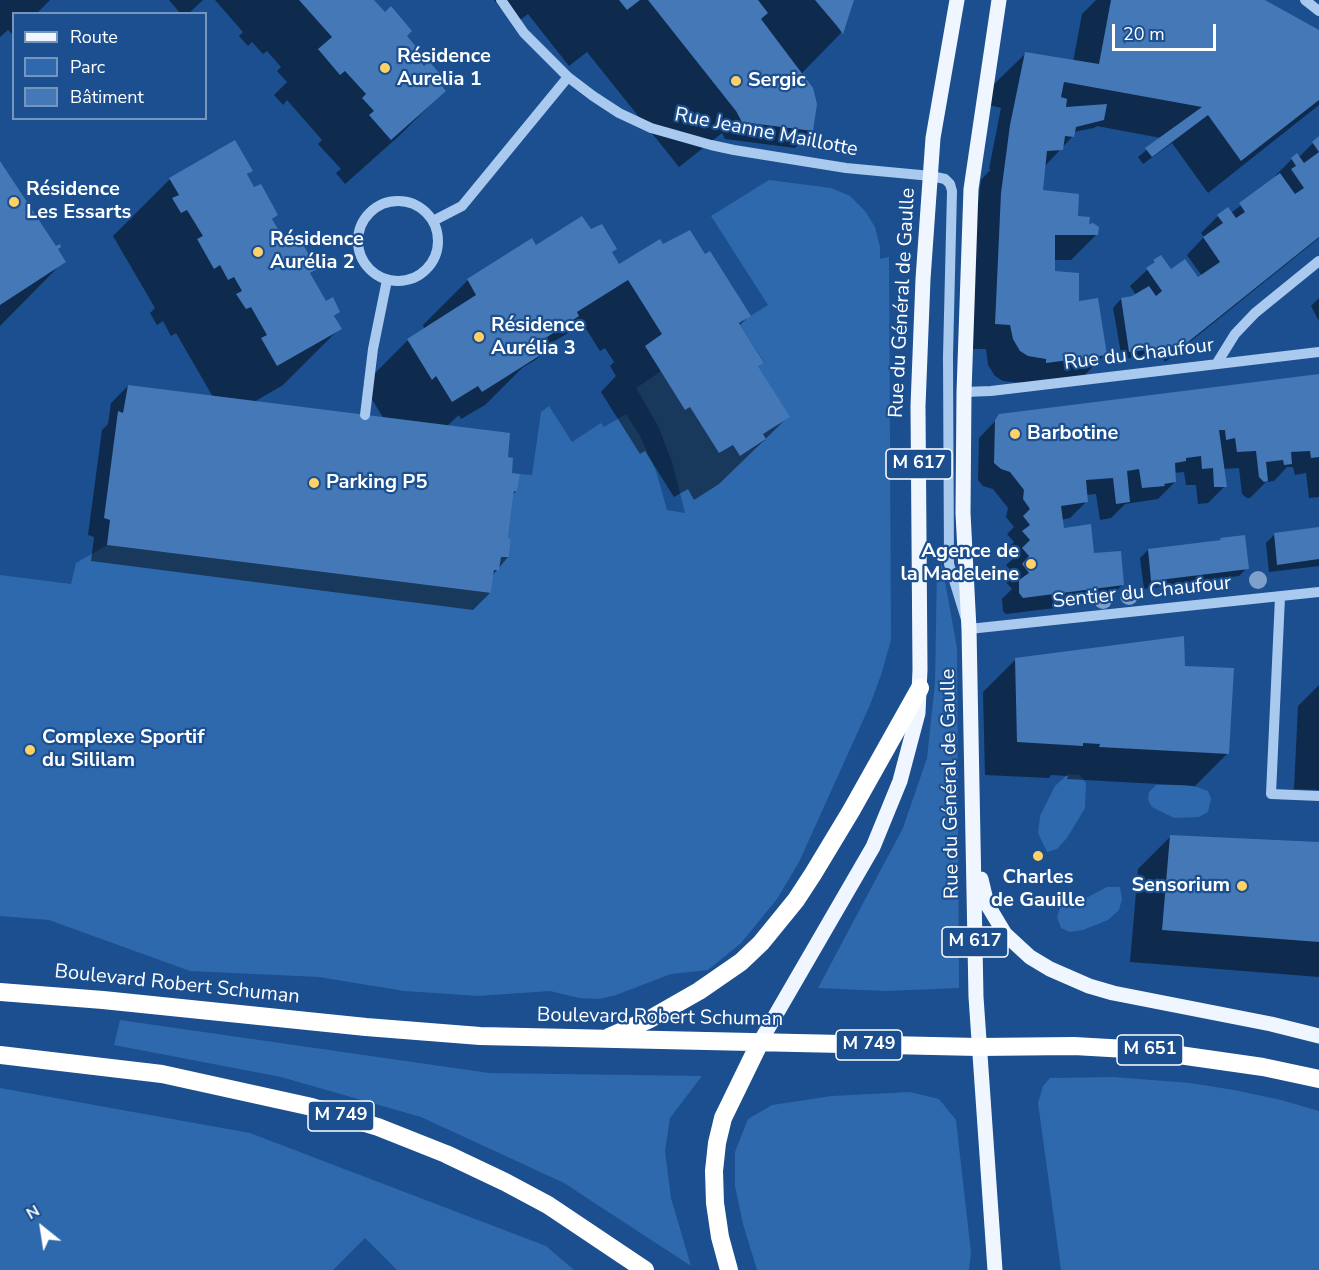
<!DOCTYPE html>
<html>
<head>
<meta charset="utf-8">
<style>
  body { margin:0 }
  #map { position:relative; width:1319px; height:1270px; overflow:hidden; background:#1b4f8f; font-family:"Nunito Sans",sans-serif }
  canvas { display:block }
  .legend { position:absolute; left:12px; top:12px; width:195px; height:108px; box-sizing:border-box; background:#1b4f8f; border:2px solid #7695bc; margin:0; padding:8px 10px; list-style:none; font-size:18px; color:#fff }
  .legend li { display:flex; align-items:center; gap:12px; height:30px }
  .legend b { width:30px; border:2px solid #7695bc }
  .north { position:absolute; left:12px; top:1198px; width:60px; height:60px; -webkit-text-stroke:4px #1b4f8f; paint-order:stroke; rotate:330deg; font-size:16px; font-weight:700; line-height:24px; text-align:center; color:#fff }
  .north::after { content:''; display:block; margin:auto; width:21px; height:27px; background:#fff; clip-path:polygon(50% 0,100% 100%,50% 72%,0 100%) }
  .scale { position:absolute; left:1112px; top:24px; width:104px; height:27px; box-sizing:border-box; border:3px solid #fff; border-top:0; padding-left:8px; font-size:18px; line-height:21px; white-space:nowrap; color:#fff; -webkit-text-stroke:4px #1b4f8f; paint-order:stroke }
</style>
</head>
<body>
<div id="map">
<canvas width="1319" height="1270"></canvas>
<ul class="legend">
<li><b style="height:8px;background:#f0f6ff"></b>Route</li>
<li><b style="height:16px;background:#2e69ad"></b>Parc</li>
<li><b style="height:16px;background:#4478b7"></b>Bâtiment</li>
</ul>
<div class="north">N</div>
<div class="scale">20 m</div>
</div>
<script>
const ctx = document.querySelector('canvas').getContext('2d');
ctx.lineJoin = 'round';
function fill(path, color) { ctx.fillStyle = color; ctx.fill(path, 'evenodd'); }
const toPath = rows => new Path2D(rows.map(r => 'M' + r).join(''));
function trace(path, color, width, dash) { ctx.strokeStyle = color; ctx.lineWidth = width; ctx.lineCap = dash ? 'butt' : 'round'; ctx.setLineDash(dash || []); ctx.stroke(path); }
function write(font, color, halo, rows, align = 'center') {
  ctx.font = font + ' "Nunito Sans",sans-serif'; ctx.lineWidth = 4.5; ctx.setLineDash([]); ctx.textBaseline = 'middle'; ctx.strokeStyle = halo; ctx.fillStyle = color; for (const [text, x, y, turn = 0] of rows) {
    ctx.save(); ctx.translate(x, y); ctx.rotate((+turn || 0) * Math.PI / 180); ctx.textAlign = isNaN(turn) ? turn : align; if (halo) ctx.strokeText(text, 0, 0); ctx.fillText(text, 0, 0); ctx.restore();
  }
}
const green = toPath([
  [769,180,831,188,850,196,865,211,875,227,880,247,880,259,889,257,891,640,881,675,870,705,799,862,777,899,741,943,708,970,671,974,616,995,599,999,579,998,550,991,478,996,404,991,319,977,190,971,49,920,0,916,0,575,71,584,76,563,107,545,491,593,494,570,499,570,501,557,509,557,511,540,508,538,514,491,517,492,520,474,532,475,541,412,549,406,572,442,601,423,604,427,626,414,640,436,656,471,667,510,685,513,672,462,658,426,636,388,661,371,685,410,690,407,719,453,733,445,740,456,766,440,763,434,789,417,758,366,764,362,739,323,768,305,711,216],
  [942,565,957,648,959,988,885,991,818,988,903,828,927,758,935,683,937,567],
  [1068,774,1080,775,1086,783,1085,808,1067,838,1057,849,1047,852,1038,833,1040,816,1055,786],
  [1156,785,1185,785,1197,787,1208,791,1211,798,1208,812,1199,817,1174,818,1152,807,1148,800,1149,792],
  [1107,887,1120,887,1122,899,1119,910,1108,920,1083,930,1070,932,1061,928,1057,917,1061,905,1088,897],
  [120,1020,489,1073,702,1076,670,1118,665,1151,671,1198,691,1266,564,1183,421,1117,281,1077,114,1045],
  [1113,1077,1190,1083,1234,1090,1281,1100,1319,1111,1319,1270,1061,1270,1038,1103,1043,1086,1050,1078],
  [0,1088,250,1133,546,1246,574,1270,397,1270,365,1238,333,1270,0,1270],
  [910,1092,939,1099,956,1120,971,1253,969,1270,757,1270,743,1224,735,1186,735,1152,748,1119,772,1105,832,1096]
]);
const shadow = toPath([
  [0,0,50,0,36,14,14,14,14,33,12,34,8,30,0,37],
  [169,0,203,0,188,14,181,14],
  [215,0,372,0,405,37,412,54,444,91,399,136,345,184,336,173,341,169,318,144,322,140,287,100,283,105,274,95,287,82,277,71,281,67,267,51,263,54,252,42,248,46,239,36,243,32],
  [494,0,852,0,841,33,801,74,812,131,795,148,725,139,722,133,679,167,587,52,569,66,528,14,514,25],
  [1096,0,1262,0,1319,31,1319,105,1208,193,1172,143,1143,164,1138,157,1161,138,1097,126,1094,128,1073,132,1072,137,1044,167,1041,191,1088,225,1096,235,1071,260,1053,260,1053,273,1077,303,1105,354,1080,380,1021,383,1003,381,995,376,988,365,986,349,970,349,976,219,981,180,991,169,989,169,1001,108,989,105,992,86,1025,54,1073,62,1082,14],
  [1319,141,1319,238,1165,362,1160,354,1122,359,1113,308,1121,299,1136,295,1130,286,1161,257,1171,271,1198,279,1202,276,1187,255,1204,237,1201,233,1218,216,1231,213,1276,178,1275,176,1292,159,1298,158,1313,143],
  [0,164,64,261,0,326],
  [251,171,246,176,254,189,277,215,271,220,287,248,315,269,309,274,326,303,339,312,334,317,340,328,283,385,254,402,384,419,363,385,408,340,425,330,423,325,468,280,531,240,536,247,590,231,615,249,611,253,618,266,663,246,704,256,749,316,739,326,762,362,757,367,788,417,719,484,694,500,688,489,674,497,645,451,640,454,601,392,616,376,610,366,614,362,605,348,600,351,583,324,543,348,545,351,537,359,522,368,485,405,461,419,459,415,447,426,506,458,510,474,518,475,516,492,512,495,507,540,508,557,492,576,490,593,473,610,91,561,94,537,88,535,102,430,108,424,111,403,128,386,213,397,176,333,171,336,163,321,157,325,150,313,155,308,113,236,170,179],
  [1319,298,1319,321,1311,306],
  [1319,375,1319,497,1309,498,1306,473,1295,475,1293,467,1287,467,1274,481,1266,482,1250,498,1247,498,1242,494,1239,468,1223,469,1225,486,1208,503,1198,504,1196,485,1186,485,1184,472,1174,473,1175,482,1158,499,1125,504,1111,518,1100,520,1096,494,1086,495,1087,501,1070,518,1061,520,1063,530,1123,584,1115,592,1088,596,1080,605,1006,614,1003,611,1002,599,1012,589,1006,582,1014,574,1006,565,1014,558,1006,549,1014,542,1007,534,1014,527,1006,517,1008,508,993,489,983,486,978,480,979,438,1000,416],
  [1319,529,1319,566,1269,572,1266,543,1275,534],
  [1221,540,1247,568,1239,576,1144,589,1140,558,1148,550,1218,542],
  [1016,659,1183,667,1228,753,1195,786,1067,779,1068,776,1051,775,1049,778,985,775,983,692],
  [1319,685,1319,790,1294,789,1298,706],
  [1171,836,1319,844,1319,977,1130,962,1138,869]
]);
const building = toPath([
  [299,0,374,0,385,12,391,6,412,31,407,36,418,49,413,53,424,66,429,61,440,74,435,78,446,91,391,140,369,115,374,111,362,98,366,94,345,71,340,75,318,49,332,37],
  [619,0,640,0,627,10],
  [648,0,758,0,768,13,761,19,813,88,817,104,813,131,742,122,736,111],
  [815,0,854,0,843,34,837,26],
  [1111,0,1265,0,1319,30,1319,100,1241,161,1208,115,1152,157,1145,148,1202,107,1064,82,1061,97,1067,99,1066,107,1107,104,1104,120,1076,127,1074,137,1065,136,1063,150,1047,151,1043,190,1079,194,1078,216,1090,217,1089,224,1093,223,1099,227,1098,235,1055,235,1055,271,1079,273,1079,301,1098,298,1107,355,1046,363,1046,359,1028,356,1020,351,1013,339,1010,325,995,324,1001,193,1010,125,1025,52,1099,64],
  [1319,136,1319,152,1312,142],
  [235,140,253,171,247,174,254,187,261,184,278,215,272,219,288,246,300,239,317,269,310,273,326,301,333,297,340,312,334,316,342,329,277,366,261,338,267,335,251,307,246,309,236,294,242,291,234,277,228,280,220,265,214,269,197,239,203,236,187,210,181,213,172,198,179,195,169,178],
  [1319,152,1319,237,1183,346,1182,345,1129,352,1121,298,1132,296,1149,286,1156,296,1162,291,1146,268,1155,262,1153,260,1161,255,1171,269,1185,259,1198,277,1220,262,1203,237,1223,223,1217,215,1228,207,1236,218,1245,212,1239,203,1280,173,1295,194,1304,188,1291,169,1296,166,1291,158,1297,153,1304,163],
  [0,161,56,246,60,244,61,247,58,249,66,262,0,305],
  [582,216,591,229,602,224,617,249,612,252,619,264,660,239,663,244,690,230,705,254,710,251,751,316,739,323,764,363,758,366,790,417,763,434,766,439,740,456,733,445,719,453,690,407,685,410,645,346,662,334,628,280,577,312,579,316,541,341,547,351,482,392,478,386,452,402,436,376,432,380,407,339,476,295,467,279,532,238,536,245],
  [1319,374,1319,457,1311,458,1310,451,1291,452,1292,464,1284,465,1283,460,1266,462,1268,481,1264,482,1259,477,1256,451,1237,452,1235,438,1226,440,1225,430,1219,430,1227,487,1214,487,1213,468,1202,469,1201,456,1186,458,1186,461,1175,463,1176,482,1164,484,1165,486,1142,488,1139,469,1127,471,1130,502,1116,504,1113,478,1086,480,1088,502,1061,506,1064,528,1091,524,1094,553,1121,551,1124,585,1023,598,1019,593,1019,580,1029,573,1022,564,1029,556,1022,548,1030,540,1022,531,1030,525,1023,516,1030,509,1023,499,1024,490,1010,472,1001,469,994,463,995,420,999,414],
  [128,385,510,433,508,457,513,458,512,473,520,474,517,492,514,491,508,538,511,539,509,557,501,557,499,570,494,570,491,593,107,545,110,520,104,518,118,411,123,413],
  [1319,527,1319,559,1277,565,1274,533],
  [1245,535,1249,569,1151,581,1148,549,1221,540,1220,538],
  [1184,636,1185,666,1234,668,1229,754,1099,747,1100,744,1083,743,1083,746,1017,742,1015,658],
  [1170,835,1319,842,1319,942,1162,930]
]);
const minor = toPath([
  [501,0,524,33,568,77,593,96,619,113,651,128,711,145,734,150,846,168,931,176,945,179,950,184,952,191,948,356,949,564,969,629,1319,592],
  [1305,0,1319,11],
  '358 241a40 40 0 1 1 80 0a40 40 0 1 1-80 0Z',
  [433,221,462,206,568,77],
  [1217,363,1235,334,1255,313,1319,261],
  [964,392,991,391,1319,352],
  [365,415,373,349,387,280],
  [1280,597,1271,794,1319,796]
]);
const major = toPath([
  [981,879,987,904,1005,934,1030,957,1050,969,1089,986,1113,993,1271,1024,1319,1036],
  [760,1042,873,847,900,781,918,713,920,670,918,406,923,279,933,138,957,0],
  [995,1270,976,997,969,629,963,513,964,392,971,189,999,0]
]);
const highway = toPath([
  [0,992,103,1000,366,1027,480,1036,978,1047,1074,1046,1144,1050,1263,1067,1319,1079],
  [609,1037,650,1019,699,991,741,962,761,943,796,900,813,874,851,811,920,688],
  [0,1055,162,1074,312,1107,378,1127,446,1154,505,1182,548,1205,645,1270],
  [729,1270,720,1237,715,1203,714,1171,717,1143,723,1118,760,1042]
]);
const trees = [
  [1258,580],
  [1129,596],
  [1103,600]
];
const markers = [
  [385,68,6,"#ffd166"],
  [736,81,6,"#ffd166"],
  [14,202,6,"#ffd166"],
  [258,252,6,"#ffd166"],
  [479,337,6,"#ffd166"],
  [1015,434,6,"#ffd166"],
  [314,483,6,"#ffd166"],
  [1031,564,6,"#ffd166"],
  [30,750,6,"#ffd166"],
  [1038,856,6,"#ffd166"],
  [1242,886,6,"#ffd166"]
];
const shields = [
  [919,464,66],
  [975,942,66],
  [869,1045,66],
  [1150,1050,66],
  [341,1116,66]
];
const shieldNames = [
  ["M 617",919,464],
  ["M 617",975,942],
  ["M 749",869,1045],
  ["M 651",1150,1050],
  ["M 749",341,1116]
];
const poiNames = [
  ["Résidence",397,57],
  ["Aurelia 1",397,80],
  ["Sergic",748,81],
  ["Résidence",26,190],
  ["Les Essarts",26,213],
  ["Résidence",270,240],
  ["Aurélia 2",270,263],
  ["Résidence",491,326],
  ["Aurélia 3",491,349],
  ["Barbotine",1027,434],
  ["Parking P5",326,483],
  ["Agence de",1019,552,"right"],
  ["la Madeleine",1019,575,"right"],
  ["Complexe Sportif",42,738],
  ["du Sililam",42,761],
  ["Charles",1038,878,"center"],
  ["de Gauille",1038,901,"center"],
  ["Sensorium",1230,886,"right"]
];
const streetNames = [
  ["Rue Jeanne Maillotte",766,133,11],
  ["Rue du Général de Gaulle",903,303,-87],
  ["Rue du Chaufour",1139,355,-7],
  ["Sentier du Chaufour",1142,593,-6],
  ["Rue du Général de Gaulle",951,784,-91],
  ["Boulevard Robert Schuman",177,985,6],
  ["Boulevard Robert Schuman",660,1018,1]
];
fill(green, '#2e69ad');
fill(shadow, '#0007');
fill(building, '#4478b7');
trace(minor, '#a9c9ee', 10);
trace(major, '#f0f6ff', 15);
trace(highway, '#fff', 18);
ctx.fillStyle = '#7ea0ca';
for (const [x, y] of trees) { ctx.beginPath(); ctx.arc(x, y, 9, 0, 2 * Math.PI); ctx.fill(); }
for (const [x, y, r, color] of markers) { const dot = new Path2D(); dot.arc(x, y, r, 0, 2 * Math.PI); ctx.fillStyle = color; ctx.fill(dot); trace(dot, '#1b4f8f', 2); }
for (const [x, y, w] of shields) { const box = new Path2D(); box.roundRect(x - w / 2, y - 15, w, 30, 4.5); ctx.fillStyle = '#1b4f8f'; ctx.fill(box); trace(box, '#fff', 1.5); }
write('bold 18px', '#fff', null, shieldNames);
write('bold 20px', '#fff', '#1b4f8f', poiNames, 'left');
write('20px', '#fff', '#1b4f8f', streetNames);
</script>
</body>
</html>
